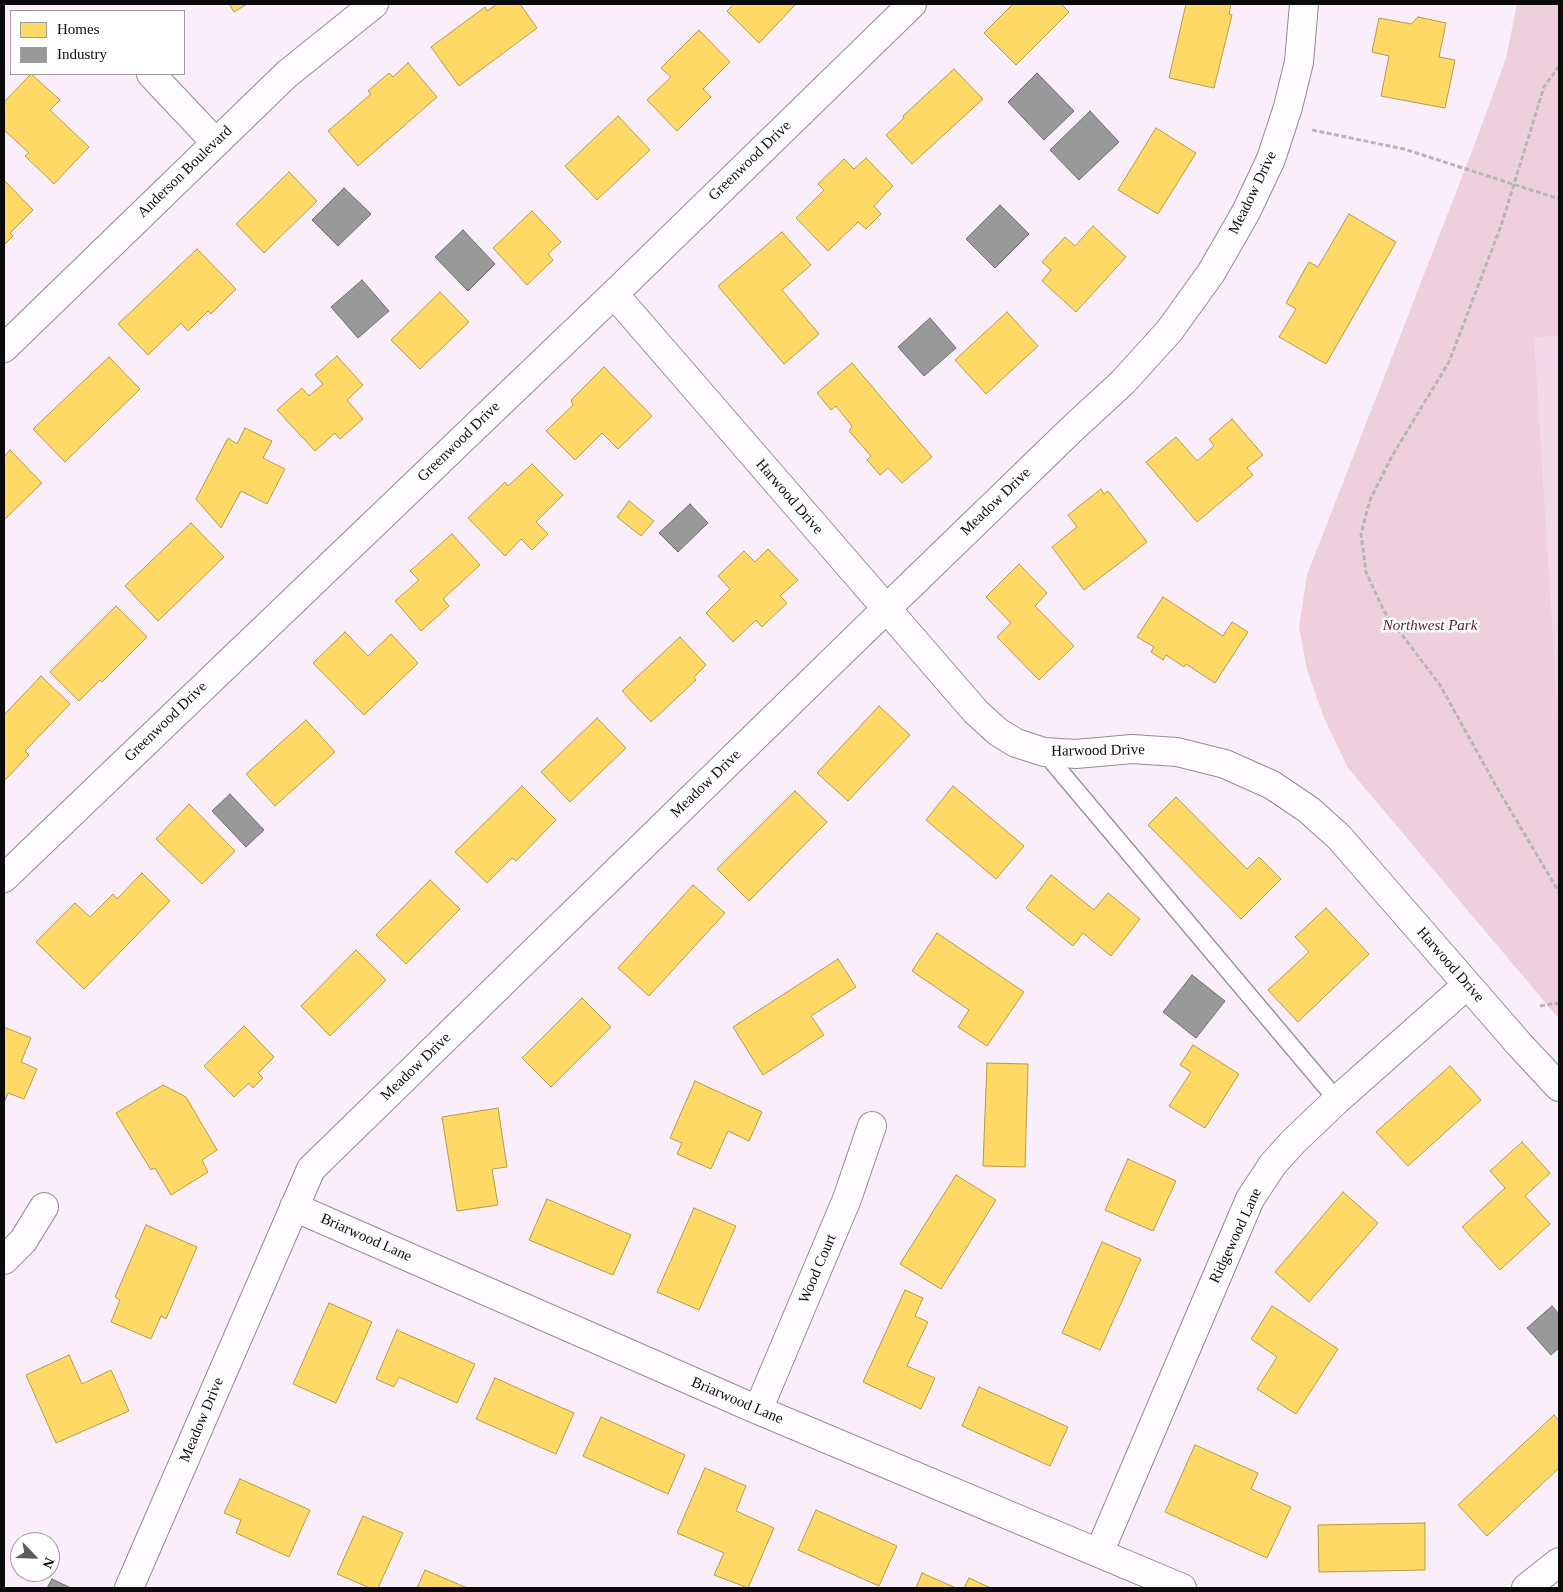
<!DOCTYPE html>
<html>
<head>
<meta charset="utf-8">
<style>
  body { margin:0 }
  #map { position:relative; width:1563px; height:1592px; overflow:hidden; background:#f9eef9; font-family:"Times New Roman",serif }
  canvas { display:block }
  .frame { position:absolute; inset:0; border:5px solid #0b0b0b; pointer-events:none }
  .legend { position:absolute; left:10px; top:10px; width:175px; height:65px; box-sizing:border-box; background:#fff; border:1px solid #9d9d9d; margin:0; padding:6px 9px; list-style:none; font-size:15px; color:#0b0b0b }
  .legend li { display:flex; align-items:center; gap:10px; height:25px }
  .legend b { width:25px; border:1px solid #9d9d9d }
  .north { position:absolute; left:10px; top:1532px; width:50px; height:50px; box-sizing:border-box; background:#fff; border:1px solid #9d9d9d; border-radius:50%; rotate:114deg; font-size:14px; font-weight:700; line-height:20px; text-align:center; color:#0b0b0b }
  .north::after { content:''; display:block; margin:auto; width:18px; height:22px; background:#5e5a5e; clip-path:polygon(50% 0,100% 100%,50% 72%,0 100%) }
</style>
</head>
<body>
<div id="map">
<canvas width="1563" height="1592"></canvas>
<div class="frame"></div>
<ul class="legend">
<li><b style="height:14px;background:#ffd966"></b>Homes</li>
<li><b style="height:14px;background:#999"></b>Industry</li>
</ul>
<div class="north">N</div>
</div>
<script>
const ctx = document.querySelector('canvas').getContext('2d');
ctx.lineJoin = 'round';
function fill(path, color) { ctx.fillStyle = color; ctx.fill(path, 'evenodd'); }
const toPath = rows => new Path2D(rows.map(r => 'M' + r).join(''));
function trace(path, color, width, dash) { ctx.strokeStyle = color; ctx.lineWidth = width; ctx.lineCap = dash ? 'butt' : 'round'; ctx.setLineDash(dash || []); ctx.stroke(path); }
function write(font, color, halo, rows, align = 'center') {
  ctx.font = font + ' "Times New Roman",serif'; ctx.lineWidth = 5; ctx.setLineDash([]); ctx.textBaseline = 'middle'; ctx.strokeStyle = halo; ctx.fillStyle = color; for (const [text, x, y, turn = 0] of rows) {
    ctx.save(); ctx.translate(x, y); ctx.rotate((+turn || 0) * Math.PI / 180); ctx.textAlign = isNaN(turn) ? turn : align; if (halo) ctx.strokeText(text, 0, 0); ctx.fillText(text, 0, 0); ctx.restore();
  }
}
const green = toPath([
  [1517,4,1559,4,1559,1019,1348,768,1324,718,1307,670,1299,627,1307,575,1476,141,1506,58]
]);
const pitch = toPath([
  [1559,336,1559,736,1534,337]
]);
const homes = toPath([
  [229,4,247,4,234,12,229,4],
  [497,4,520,4,537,28,459,86,431,47,485,7,487,11,497,4],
  [734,4,796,4,759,43,727,11,734,4],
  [1013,4,1061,4,1069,12,1016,65,984,33,1013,4],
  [1186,4,1231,4,1229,14,1232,15,1214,88,1169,78,1186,4],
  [1418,17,1446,23,1439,57,1455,60,1445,108,1381,96,1389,56,1372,52,1379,18,1411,24,1418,17],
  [699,30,730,62,703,89,711,97,677,131,647,100,671,77,661,68,699,30],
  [408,63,437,97,358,166,328,131,371,94,368,91,389,73,393,77,408,63],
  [954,69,983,99,912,164,886,135,904,118,903,116,954,69],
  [31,74,60,100,50,110,89,147,54,184,25,156,29,153,4,130,4,102,31,74],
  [618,116,650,150,597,200,565,166,618,116],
  [1156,128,1196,153,1158,214,1118,190,1156,128],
  [866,158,893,186,874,206,881,214,866,229,858,222,828,251,796,218,824,190,818,184,844,159,854,169,866,158],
  [289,172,317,201,264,253,236,224,289,172],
  [4,180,33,210,10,233,13,236,4,245,4,180],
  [532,211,561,242,548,254,553,260,527,285,493,248,532,211],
  [1349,214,1396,242,1326,364,1279,337,1296,309,1286,303,1309,262,1318,267,1349,214],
  [1093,226,1126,257,1076,312,1042,281,1051,270,1042,262,1065,237,1075,246,1093,226],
  [782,232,811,265,782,290,819,334,784,364,718,286,782,232],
  [197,249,236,289,211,314,208,311,188,331,181,323,148,355,118,324,197,249],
  [440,292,469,322,420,369,391,340,440,292],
  [1007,312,1038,346,986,394,955,360,1007,312],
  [337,356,363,385,347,400,363,419,340,439,335,433,315,451,277,410,302,388,309,396,323,384,315,375,337,356],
  [109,357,140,389,65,462,33,429,109,357],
  [852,363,932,457,902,483,888,468,880,475,867,460,871,456,849,431,852,426,836,406,831,410,817,393,852,363],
  [604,367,652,416,618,449,602,433,575,460,546,431,573,405,571,400,604,367],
  [1232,419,1263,455,1247,468,1253,475,1197,522,1146,462,1176,437,1197,461,1214,446,1209,439,1232,419],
  [245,428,272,441,263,458,285,469,267,504,241,491,221,528,196,499,228,438,237,444,245,428],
  [10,450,42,483,4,520,4,457,10,450],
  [532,464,563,495,536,522,548,534,532,550,521,539,505,556,468,518,505,482,508,486,532,464],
  [1101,489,1104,494,1108,491,1147,542,1084,590,1052,547,1077,527,1068,515,1101,489],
  [629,501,654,521,641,536,617,517,629,501],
  [191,523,224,557,158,621,125,586,191,523],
  [452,534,480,565,443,599,449,606,421,631,395,601,419,580,410,571,452,534],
  [768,549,798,580,780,596,787,603,762,627,756,620,733,642,706,613,730,589,718,576,744,551,755,562,768,549],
  [1019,564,1047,593,1035,606,1074,646,1039,680,997,637,1011,623,986,597,1019,564],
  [1163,597,1223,636,1232,622,1248,632,1215,683,1186,664,1184,667,1166,655,1163,660,1151,652,1154,647,1137,637,1163,597],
  [116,606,147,637,102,682,100,680,79,701,50,672,116,606],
  [345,632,368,656,391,634,418,663,364,715,313,663,345,632],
  [680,637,706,665,694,677,696,680,651,722,622,691,680,637],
  [41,676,70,704,25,751,29,755,4,781,4,715,41,676],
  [879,706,910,735,848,801,817,773,879,706],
  [597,718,626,748,570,802,541,772,597,718],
  [306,720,335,752,275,806,246,774,306,720],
  [522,786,556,820,516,861,512,858,487,883,455,852,522,786],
  [953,786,1024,846,996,879,926,820,953,786],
  [795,791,827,822,749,901,717,869,795,791],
  [1176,797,1247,869,1259,857,1281,879,1241,919,1148,825,1176,797],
  [189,804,235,851,202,884,156,839,189,804],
  [142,873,170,901,84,989,36,942,75,903,90,917,113,894,117,899,142,873],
  [1051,875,1094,910,1108,893,1140,919,1111,956,1083,933,1073,946,1026,908,1051,875],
  [430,880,460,909,406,964,376,935,430,880],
  [693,885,725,913,649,996,618,968,693,885],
  [1326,908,1369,954,1298,1022,1268,990,1309,952,1295,937,1326,908],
  [937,933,1024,992,987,1046,958,1027,969,1010,912,971,937,933],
  [356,950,386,980,330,1036,301,1006,356,950],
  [838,959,856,987,811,1016,824,1035,763,1075,733,1027,838,959],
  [582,998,611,1027,551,1087,522,1058,582,998],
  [244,1026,274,1057,258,1073,263,1078,253,1088,249,1083,234,1097,204,1066,244,1026],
  [4,1027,31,1038,21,1062,37,1069,24,1099,8,1093,4,1103,4,1027],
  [1193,1045,1239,1074,1205,1128,1169,1106,1191,1072,1180,1065,1193,1045],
  [987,1063,1028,1064,1025,1167,983,1166,987,1063],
  [1450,1066,1481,1100,1408,1166,1376,1132,1450,1066],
  [695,1081,762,1112,749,1141,728,1131,711,1169,677,1154,682,1143,670,1138,695,1081],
  [163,1085,186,1097,217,1150,202,1160,208,1172,171,1195,155,1168,151,1170,116,1113,163,1085],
  [498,1108,507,1167,492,1169,498,1205,457,1211,442,1117,498,1108],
  [1522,1142,1550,1173,1525,1196,1550,1224,1500,1270,1462,1227,1505,1188,1490,1171,1522,1142],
  [1128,1159,1176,1181,1153,1231,1105,1210,1128,1159],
  [956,1175,996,1200,941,1289,900,1264,956,1175],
  [1343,1192,1378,1223,1309,1302,1275,1272,1343,1192],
  [547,1199,631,1235,613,1275,529,1240,547,1199],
  [694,1208,736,1226,699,1310,657,1292,694,1208],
  [146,1225,197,1247,166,1319,161,1316,151,1339,111,1322,120,1300,115,1297,146,1225],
  [1102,1242,1141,1259,1100,1350,1062,1333,1102,1242],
  [905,1290,923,1298,915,1316,928,1322,907,1366,935,1378,921,1409,863,1382,905,1290],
  [329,1303,372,1322,336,1403,293,1384,329,1303],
  [1272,1306,1338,1349,1296,1414,1257,1389,1277,1357,1251,1339,1272,1306],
  [397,1330,475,1364,457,1403,399,1377,394,1387,376,1379,397,1330],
  [69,1355,82,1384,111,1370,129,1411,56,1443,26,1375,69,1355],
  [495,1378,574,1413,556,1454,476,1419,495,1378],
  [979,1387,1068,1427,1050,1466,962,1426,979,1387],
  [1554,1415,1559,1421,1559,1468,1487,1536,1458,1505,1554,1415],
  [601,1417,685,1455,668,1494,583,1456,601,1417],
  [1195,1445,1258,1473,1251,1489,1291,1507,1267,1558,1165,1512,1195,1445],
  [705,1468,746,1486,736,1511,774,1528,748,1588,714,1575,724,1553,677,1533,705,1468],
  [240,1479,310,1510,289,1557,236,1533,241,1520,224,1513,240,1479],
  [816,1510,897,1546,879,1586,798,1550,816,1510],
  [363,1516,403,1533,378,1588,370,1588,337,1574,363,1516],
  [1425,1523,1425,1570,1319,1572,1318,1525,1425,1523],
  [425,1570,467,1588,417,1588,425,1570],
  [922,1573,956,1588,916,1588,922,1573],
  [969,1578,991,1588,964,1588,969,1578]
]);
const industry = toPath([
  [1037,73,1074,111,1044,140,1008,102,1037,73],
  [1090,111,1119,142,1079,180,1050,150,1090,111],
  [344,188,371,214,338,246,312,220,344,188],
  [1000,205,1029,234,995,268,966,239,1000,205],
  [463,230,495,264,468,291,435,257,463,230],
  [362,280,389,311,358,338,331,307,362,280],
  [930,318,956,348,924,376,898,347,930,318],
  [690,504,708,523,678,552,659,533,690,504],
  [230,794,264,830,246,847,212,811,230,794],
  [1192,975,1225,1001,1196,1038,1163,1012,1192,975],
  [1552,1306,1559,1314,1559,1348,1551,1355,1527,1328,1552,1306],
  [52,1579,71,1588,47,1588,52,1579]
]);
const path = toPath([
  [1559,66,1544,87,1501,226,1449,362,1392,456,1370,500,1361,534,1366,572,1384,611,1440,685,1496,786,1559,892],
  [1312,130,1404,149,1559,199],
  [1540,1006,1559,1003]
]);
const lane = toPath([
  [1044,752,1337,1100]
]);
const street = toPath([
  [151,74,215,142],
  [614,294,976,712,998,732,1016,743,1044,752,1076,754,1132,749,1177,752,1225,764,1272,785,1309,810,1339,837,1519,1044,1559,1087],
  [4,348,287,74,374,4],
  [4,878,614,294,912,4],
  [294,1207,758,1410,1182,1588],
  [4,1260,23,1241,44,1207],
  [758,1410,847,1199,872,1126],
  [1099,1553,1250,1199,1273,1164,1294,1141,1337,1100,1467,985],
  [129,1588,311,1169,886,609,1071,430,1123,382,1170,330,1211,273,1246,212,1271,159,1288,107,1299,62,1304,4],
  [1526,1588,1559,1562]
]);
const streetNames = [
  ["Greenwood Drive",750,161,-44],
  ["Anderson Boulevard",185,172,-44],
  ["Meadow Drive",1253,193,-64],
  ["Greenwood Drive",459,442,-44],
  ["Harwood Drive",789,497,49],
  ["Meadow Drive",996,502,-44],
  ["Greenwood Drive",166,722,-44],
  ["Harwood Drive",1098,751,-1],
  ["Meadow Drive",706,784,-44],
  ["Harwood Drive",1450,965,49],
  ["Meadow Drive",416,1067,-44],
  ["Ridgewood Lane",1236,1236,-65],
  ["Briarwood Lane",366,1238,24],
  ["Wood Court",818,1269,-67],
  ["Briarwood Lane",737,1401,23],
  ["Meadow Drive",202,1420,-67]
];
const parkNames = [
  ["Northwest Park",1430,626]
];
fill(green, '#edd0dc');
fill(pitch, '#f2d9e7');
fill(homes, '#ffd966');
trace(homes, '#b69b4b', 1);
fill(industry, '#999');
trace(industry, '#6e6e6e', 1);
trace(lane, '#928d92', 19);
trace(street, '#928d92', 30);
trace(path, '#b7b5b7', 3, [5, 2.5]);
trace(lane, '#fefcfe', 16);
trace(street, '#fefcfe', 28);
write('15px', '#0b0b0b', '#fff', streetNames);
write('italic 15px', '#5b2222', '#fff', parkNames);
</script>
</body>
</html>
